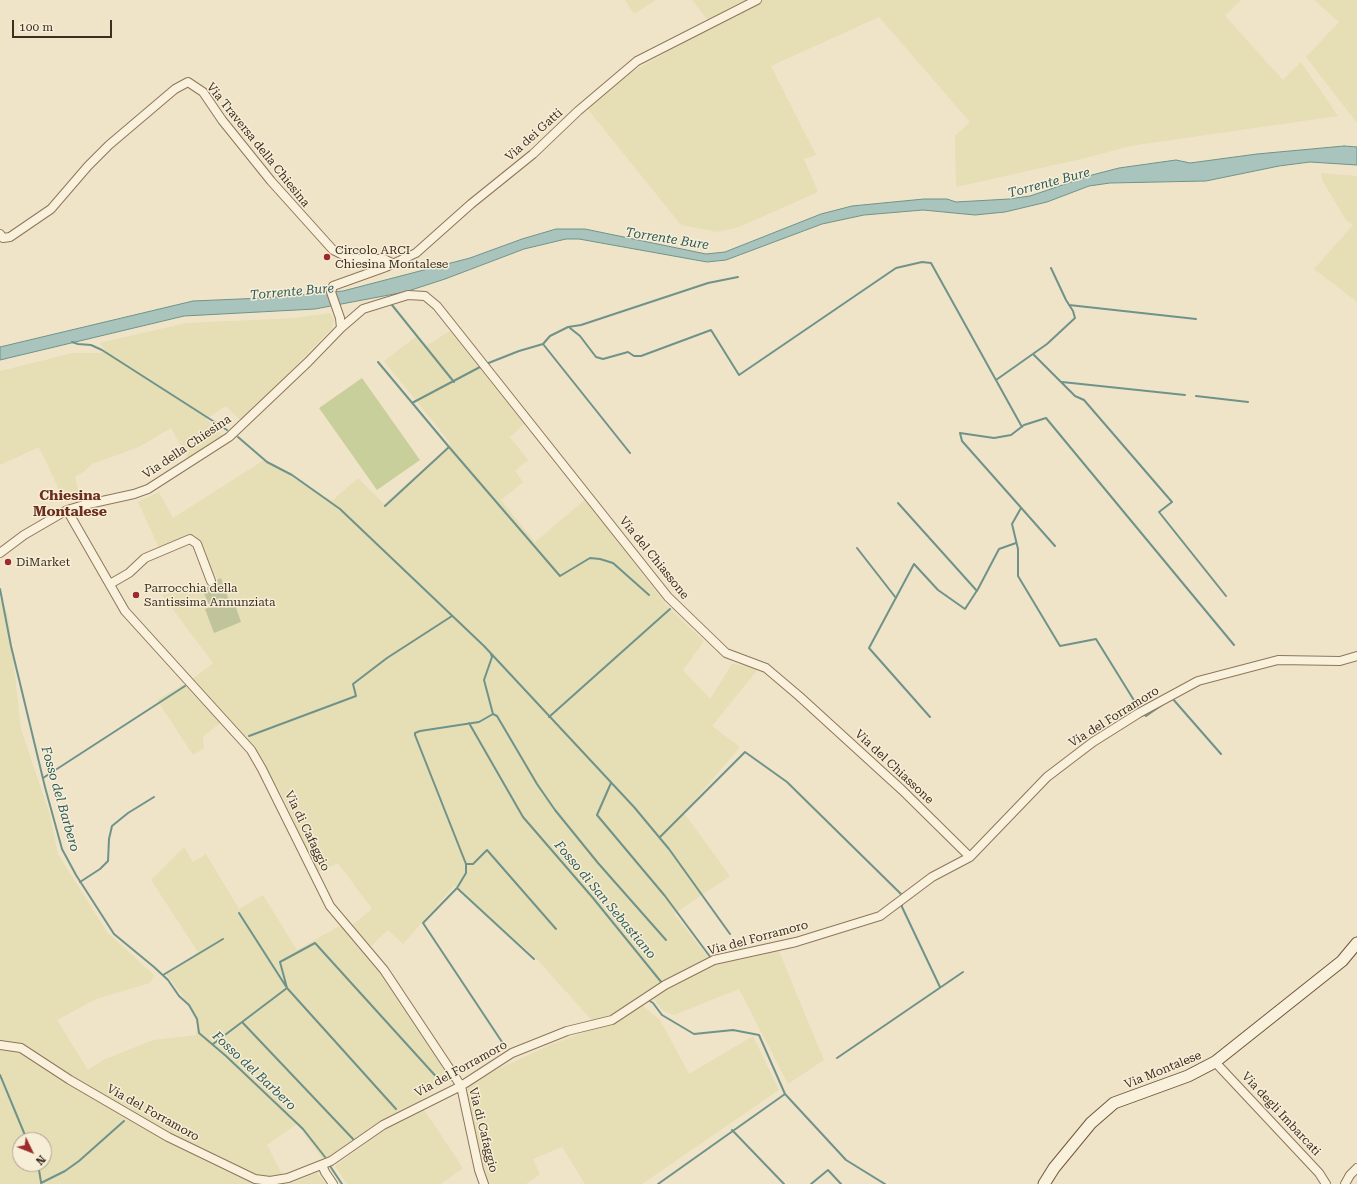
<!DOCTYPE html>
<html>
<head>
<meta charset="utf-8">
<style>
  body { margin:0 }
  #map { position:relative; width:1357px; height:1184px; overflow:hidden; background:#f0e4c8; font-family:"Roboto Serif",serif }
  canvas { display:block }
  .north { position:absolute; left:12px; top:1132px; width:40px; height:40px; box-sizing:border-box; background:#f7eed8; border:1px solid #ada18e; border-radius:50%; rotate:133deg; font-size:11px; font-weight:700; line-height:16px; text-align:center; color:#3d2e20 }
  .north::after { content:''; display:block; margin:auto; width:14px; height:18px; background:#9e2a2b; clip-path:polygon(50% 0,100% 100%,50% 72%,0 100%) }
  .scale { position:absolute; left:12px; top:20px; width:100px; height:18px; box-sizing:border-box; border:2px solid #3d2e20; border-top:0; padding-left:5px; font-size:12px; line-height:14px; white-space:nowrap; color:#3d2e20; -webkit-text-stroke:3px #f7eed8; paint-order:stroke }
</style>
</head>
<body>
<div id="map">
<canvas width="1357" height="1184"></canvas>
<div class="north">N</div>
<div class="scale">100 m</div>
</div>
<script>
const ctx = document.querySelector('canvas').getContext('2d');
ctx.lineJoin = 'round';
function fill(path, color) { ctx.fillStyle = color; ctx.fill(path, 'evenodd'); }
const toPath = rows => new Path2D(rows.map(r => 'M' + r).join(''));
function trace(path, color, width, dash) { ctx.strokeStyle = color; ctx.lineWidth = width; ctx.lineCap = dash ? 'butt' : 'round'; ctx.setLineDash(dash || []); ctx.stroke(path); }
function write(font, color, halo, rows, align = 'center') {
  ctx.font = font + ' "Roboto Serif",serif'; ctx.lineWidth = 3; ctx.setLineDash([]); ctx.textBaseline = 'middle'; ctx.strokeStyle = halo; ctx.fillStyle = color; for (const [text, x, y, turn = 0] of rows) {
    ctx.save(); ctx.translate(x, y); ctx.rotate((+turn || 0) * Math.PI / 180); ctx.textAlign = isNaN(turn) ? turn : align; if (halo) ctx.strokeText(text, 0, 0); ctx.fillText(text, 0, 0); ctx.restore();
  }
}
const farmland = toPath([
  [625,0,656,0,634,14],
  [692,0,1241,0,1225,16,1283,80,1301,62,1338,116,1130,146,1090,157,956,187,955,136,970,122,879,17,771,66,816,155,804,159,818,192,739,227,717,232,681,225,586,107,623,77,712,26],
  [1314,0,1357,0,1357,123,1306,57,1339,22],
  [1321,173,1357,176,1357,302,1314,269,1353,225,1346,220,1322,180],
  [330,313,334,320,332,328,242,422,226,406,206,419,224,437,189,460,171,428,139,447,92,464,81,474,75,476,80,499,63,498,39,447,0,465,0,371,73,353,100,353,105,349,99,343,186,323,295,318],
  [450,331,524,424,510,437,528,460,515,471,523,482,501,500,535,542,586,499,667,606,704,641,683,670,710,699,732,664,759,668,712,726,740,747,684,813,730,876,674,914,714,964,778,949,824,1060,788,1084,739,989,674,1015,662,1010,653,998,643,1006,660,1020,689,1074,753,1036,779,1090,642,1184,585,1184,562,1147,533,1159,540,1174,526,1184,490,1184,480,1158,467,1089,479,1078,550,1045,598,1027,533,955,454,886,403,944,388,930,371,946,351,926,372,909,338,863,317,873,284,799,262,760,253,747,226,718,203,737,204,748,193,755,157,700,191,680,213,663,162,595,200,584,210,608,206,609,214,632,241,622,232,599,229,600,221,579,217,580,215,574,210,574,195,535,160,550,138,502,159,492,173,518,264,460,332,501,358,478,384,504,451,444,384,361,417,336,424,347],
  [0,599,8,614,21,729,50,815,58,854,107,932,154,975,150,983,96,999,57,1020,88,1070,103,1060,153,1040,196,1035,198,1022,186,1000,166,974,198,952,151,880,184,847,193,862,206,854,239,909,263,895,297,950,341,925,382,970,451,1079,420,1100,372,1126,324,1161,297,1124,267,1145,287,1184,0,1184],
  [20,1140,44,1140,44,1164,20,1164],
  [423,1108,463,1168,441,1184,347,1184,335,1166,386,1129],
  [317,1173,326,1184,289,1184]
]);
const green = toPath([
  [362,378,420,460,377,490,319,408]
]);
const cemetery = toPath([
  [221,578,229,600,233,599,241,622,214,633,205,609,210,607,202,589,218,583,217,580]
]);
const water = toPath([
  [1344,146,1357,147,1357,165,1310,162,1279,166,1206,181,1110,183,1089,186,1047,202,1005,212,975,215,923,210,864,215,822,224,726,260,707,262,579,239,566,239,524,249,445,279,405,292,315,309,184,316,0,360,0,347,193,301,263,298,343,291,470,258,522,239,556,229,585,229,706,254,725,252,821,214,852,206,924,199,947,199,956,202,1009,199,1030,196,1092,175,1119,168,1176,160,1190,163,1257,154,1344,146]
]);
const stream = toPath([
  [392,305,454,382],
  [1069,305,1196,319],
  [570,328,580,336,596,357,603,359,628,352,634,356,641,356,711,330,739,375,896,268,922,262,931,263,1022,427],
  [72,342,78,344,91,345,102,350,227,430],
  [543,344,630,453],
  [1033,354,1075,396,1084,400,1172,502,1159,512,1226,596],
  [378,362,449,447,560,576,590,558,600,559,613,563,649,595],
  [486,364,519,351,543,344,550,336,568,327,581,325,708,283,738,277],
  [996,380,1047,344,1075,318,1073,311,1066,300,1051,268],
  [1062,382,1185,395],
  [1196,396,1248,402],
  [412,403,480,367],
  [238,437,267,462,292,475,340,509,484,646,634,807,669,849,730,934],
  [898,503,977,591],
  [385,506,449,447],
  [1021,508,1012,524,1018,549,1018,576,1060,646,1096,639,1140,710],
  [1055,546,962,441,960,433,994,438,1011,435,1024,425,1046,418,1234,645],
  [857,548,896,598],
  [0,589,11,646,45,787,62,849,76,875,114,934,154,967,168,980,179,996,189,1005,197,1019,199,1033,226,1056,303,1129,325,1157],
  [491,654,492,657,484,680,493,714],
  [1172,698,1221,754],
  [1143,713,1146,716,1162,705],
  [493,714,479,722,420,731,415,733,415,735,466,864,466,873,457,888,423,923,506,1048],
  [493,714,497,716,537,784,555,810,598,863,666,940],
  [549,717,670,609],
  [930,717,869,648,914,564,938,590,965,609,978,589,999,549,1016,543],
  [469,723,523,817,593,898,662,983],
  [249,736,356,696,353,684,387,658,452,616],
  [43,778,185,686],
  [611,783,597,815,665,896,711,958],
  [660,837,745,752,787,782,903,896],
  [466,864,473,864,487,850,556,929],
  [80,882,100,869,108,861,109,839,112,826,128,813,154,797],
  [457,888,534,959],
  [902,902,902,907,940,987],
  [239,913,287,988,396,1109],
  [163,975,223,939],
  [287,988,280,962,315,943,441,1082],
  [647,999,653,1003,662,1015,694,1034,733,1030,759,1035,785,1094,846,1160,885,1184],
  [242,1022,353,1139],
  [213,1044,287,988],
  [837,1058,963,972],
  [0,1075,27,1140],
  [732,1130,784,1184],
  [38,1164,41,1182],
  [330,1166,342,1184],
  [41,1183,65,1171,79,1161,124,1121],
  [658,1184,785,1094],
  [811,1184,828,1170,841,1184]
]);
const minor = toPath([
  [0,234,3,238,10,237,51,209,88,166,109,145,175,89,188,82,203,92,222,120,271,181,333,250,351,259,384,259,394,264],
  [341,328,363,309,408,295,425,296,437,306,668,597,726,653,766,668,799,696,902,790,970,857],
  [67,510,125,611,251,750,262,769,330,906,384,970,461,1086,479,1170,484,1184],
  [0,553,24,535,67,510,84,505,134,494,148,489,229,437,308,362,341,328,340,318,331,292,333,286,386,267,416,253,471,204,533,154,578,111,637,61,757,0],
  [110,584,129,573,145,558,190,539,197,544,211,581],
  [0,1045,21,1048,70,1080,168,1137,255,1179,270,1181,288,1178,331,1161,383,1125,461,1086,512,1053,567,1031,612,1020,665,985,714,960,796,942,880,916,932,877,970,857,1047,777,1093,742,1139,713,1198,681,1278,660,1340,661,1357,656],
  [1215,1062,1319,1173,1326,1184],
  [322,1165,325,1172,333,1184],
  [1345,1184,1350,1175,1357,1168]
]);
const secondary = toPath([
  [1044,1184,1054,1168,1091,1123,1114,1103,1188,1076,1215,1062,1342,961,1357,943]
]);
const markers = [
  [327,257,4,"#9e2a2b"],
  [8,562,4,"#9e2a2b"],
  [136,595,4,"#9e2a2b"]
];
const streetNames = [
  ["Via dei Gatti",534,135,-42],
  ["Via Traversa della Chiesina",258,145,51],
  ["Via della Chiesina",187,447,-34],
  ["Via del Chiassone",654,558,51],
  ["Via del Forramoro",1114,717,-32],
  ["Via del Chiassone",894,767,43],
  ["Via di Cafaggio",307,831,64],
  ["Via del Forramoro",758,938,-15],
  ["Via del Forramoro",461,1069,-29],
  ["Via Montalese",1163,1070,-22],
  ["Via del Forramoro",153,1113,29],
  ["Via degli Imbarcati",1281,1114,47],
  ["Via di Cafaggio",483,1130,76]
];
const poiNames = [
  ["Circolo ARCI",335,250],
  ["Chiesina Montalese",335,264],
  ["DiMarket",16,562],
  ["Parrocchia della",144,588],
  ["Santissima Annunziata",144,602]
];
const waterNames = [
  ["Torrente Bure",1049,183,-15],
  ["Torrente Bure",667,239,9],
  ["Torrente Bure",292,292,-5],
  ["Fosso del Barbero",60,799,74],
  ["Fosso di San Sebastiano",605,900,50],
  ["Fosso del Barbero",254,1071,43]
];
const quarterNames = [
  ["Chiesina",70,496],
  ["Montalese",70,512]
];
fill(farmland, '#e6deb5');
fill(green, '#c9cf9b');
fill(cemetery, '#bfc49a');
fill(water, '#a9c4bc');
trace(water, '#6f938a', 1);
trace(stream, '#6f938a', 2);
trace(minor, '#8d765c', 10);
trace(secondary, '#6f573f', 13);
trace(minor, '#faf1dc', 8);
trace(secondary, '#faf1dc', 11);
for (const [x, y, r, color] of markers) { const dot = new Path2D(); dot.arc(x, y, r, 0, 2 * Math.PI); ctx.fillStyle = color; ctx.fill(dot); trace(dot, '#f7eed8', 1.5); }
write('12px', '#3d2e20', '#f7eed8', streetNames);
write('12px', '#3d2e20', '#f7eed8', poiNames, 'left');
write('italic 13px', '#2f5d5a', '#f7eed8', waterNames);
write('bold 14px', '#6b2e1e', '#f7eed8', quarterNames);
</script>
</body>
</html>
